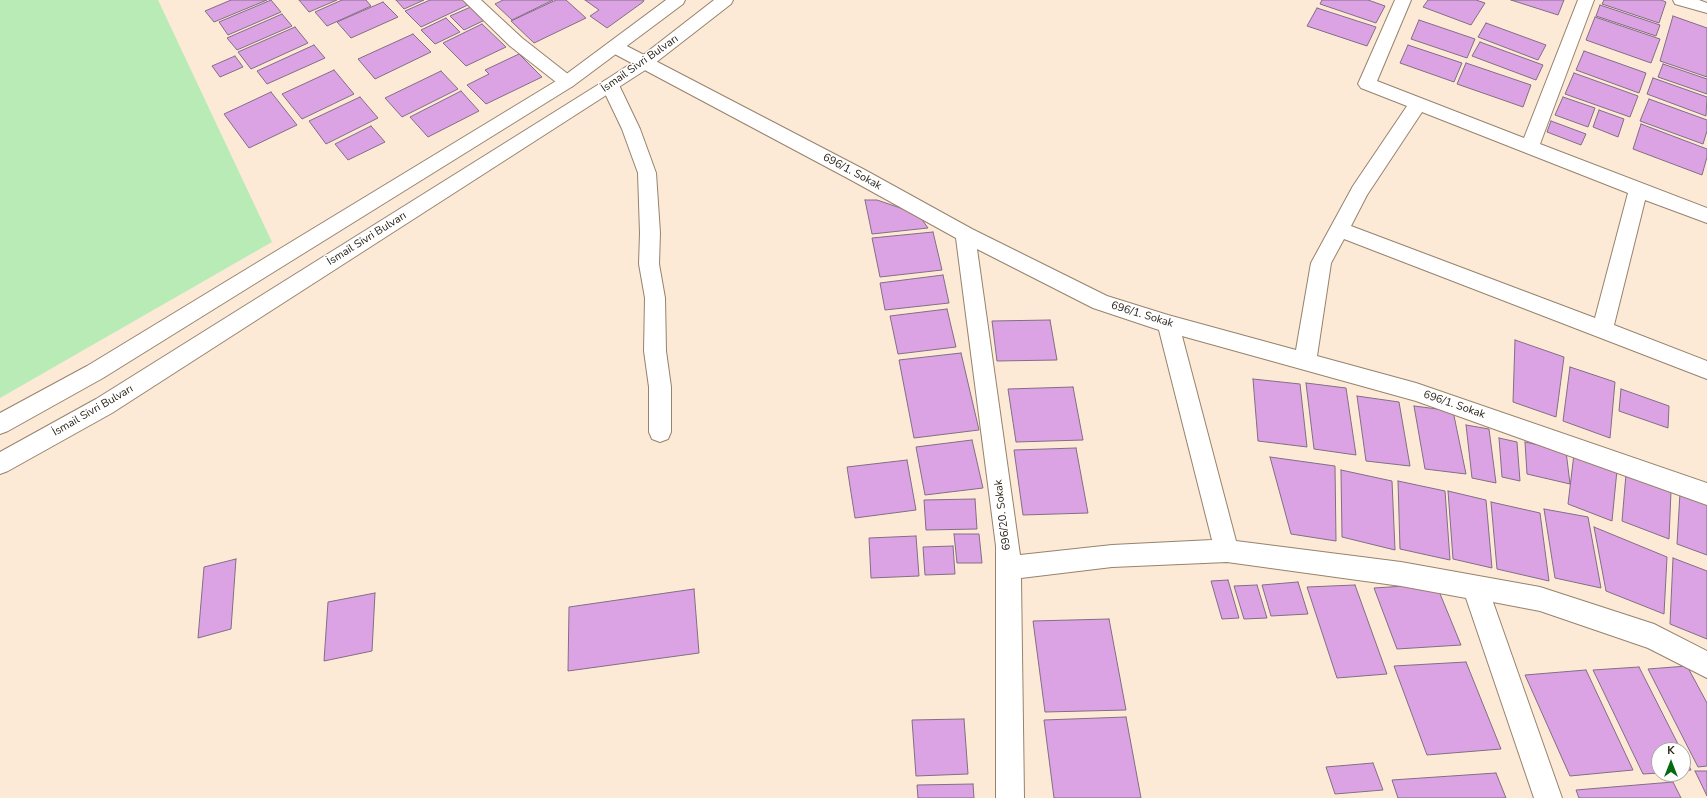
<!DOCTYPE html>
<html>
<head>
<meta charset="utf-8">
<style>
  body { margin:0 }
  #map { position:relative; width:1707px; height:798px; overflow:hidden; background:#fcead6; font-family:"Nunito Sans",sans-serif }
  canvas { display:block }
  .north { position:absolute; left:1651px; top:742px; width:40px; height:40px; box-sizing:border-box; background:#fff; border:1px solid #a9a6a2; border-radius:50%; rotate:0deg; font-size:11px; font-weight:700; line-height:16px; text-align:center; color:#282017 }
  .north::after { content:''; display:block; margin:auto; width:14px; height:18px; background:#086913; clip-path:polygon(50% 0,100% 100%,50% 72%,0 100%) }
</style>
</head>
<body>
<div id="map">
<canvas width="1707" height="798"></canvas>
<div class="north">K</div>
</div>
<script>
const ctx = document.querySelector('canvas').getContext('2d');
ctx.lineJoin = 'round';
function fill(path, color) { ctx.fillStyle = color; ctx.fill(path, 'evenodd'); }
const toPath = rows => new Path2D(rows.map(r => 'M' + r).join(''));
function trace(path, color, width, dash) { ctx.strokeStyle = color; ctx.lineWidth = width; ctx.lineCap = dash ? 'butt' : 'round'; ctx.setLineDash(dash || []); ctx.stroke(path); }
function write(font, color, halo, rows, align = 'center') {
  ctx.font = font + ' "Nunito Sans",sans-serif'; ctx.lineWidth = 3; ctx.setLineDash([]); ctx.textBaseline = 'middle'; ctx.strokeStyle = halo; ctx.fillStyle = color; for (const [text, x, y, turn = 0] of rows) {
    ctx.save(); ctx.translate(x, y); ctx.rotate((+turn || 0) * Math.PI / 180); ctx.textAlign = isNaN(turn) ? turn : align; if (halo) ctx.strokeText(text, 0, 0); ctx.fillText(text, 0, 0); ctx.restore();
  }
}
const green = toPath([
  [0,0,158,0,272,242,0,398]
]);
const building = toPath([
  [231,0,267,0,214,22,205,11,231,0],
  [271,0,281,12,228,35,219,22,271,0],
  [299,0,337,0,309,12,299,0],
  [342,0,366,0,371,6,327,26,315,12,342,0],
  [396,0,424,0,404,9,396,0],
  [430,0,466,0,470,4,421,27,405,11,430,0],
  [503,0,553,0,512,20,495,4,503,0],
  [556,0,566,0,586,18,534,43,511,21,556,0],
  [585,0,644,0,643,2,607,28,590,16,599,10,585,0],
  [1322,0,1368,0,1385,6,1376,23,1320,4,1322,0],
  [1428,0,1476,0,1485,3,1471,25,1423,7,1428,0],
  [1511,0,1564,0,1558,15,1511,0],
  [1604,0,1661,0,1666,2,1659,23,1602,4,1604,0],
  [383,2,398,17,351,38,337,22,383,2],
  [1600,5,1660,25,1656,36,1596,16,1600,5],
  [473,6,487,19,464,30,450,16,473,6],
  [1317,8,1376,27,1367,46,1307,26,1317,8],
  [282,14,292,26,237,50,227,38,282,14],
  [1673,16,1707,28,1707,77,1660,61,1673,16],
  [1595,17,1660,39,1651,63,1586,40,1595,17],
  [446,18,460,32,435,44,421,30,446,18],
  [1419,20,1475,39,1467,58,1411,39,1419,20],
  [1486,23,1546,45,1538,60,1478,37,1486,23],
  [482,24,506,47,466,66,443,43,482,24],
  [295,27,308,43,251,69,238,52,295,27],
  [413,34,431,52,375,79,358,59,413,34],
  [1480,42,1543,65,1536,80,1472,56,1480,42],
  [314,45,325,58,267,84,257,71,314,45],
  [1408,45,1462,63,1454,82,1400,63,1408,45],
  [1584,51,1646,73,1639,93,1576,70,1584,51],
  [519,54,542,77,486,104,467,85,489,74,485,70,519,54],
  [235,56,243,67,220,77,212,66,235,56],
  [1466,63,1531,85,1523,107,1457,84,1466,63],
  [1663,64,1707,79,1707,94,1658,77,1663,64],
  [334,70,354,94,302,119,282,94,334,70],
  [441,71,458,89,402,117,385,98,441,71],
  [1574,73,1638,96,1630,117,1565,94,1574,73],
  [1653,78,1707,97,1706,116,1647,94,1653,78],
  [461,91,479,111,428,137,410,117,461,91],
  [271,92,297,125,249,148,224,114,271,92],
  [360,97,378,118,326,144,309,121,360,97],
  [1563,97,1595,108,1588,127,1555,115,1563,97],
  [1649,99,1707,120,1707,131,1703,144,1640,121,1649,99],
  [1599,110,1624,119,1618,137,1593,127,1599,110],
  [1551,121,1586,134,1581,145,1547,132,1551,121],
  [1641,124,1707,149,1707,157,1702,175,1633,149,1641,124],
  [371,126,385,142,348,160,335,144,371,126],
  [865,200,877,200,918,214,928,228,872,234,865,200],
  [933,232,942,270,880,277,872,238,933,232],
  [943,275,949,303,885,310,880,283,943,275],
  [947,309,956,347,898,354,890,316,947,309],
  [1050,320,1057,360,997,361,992,321,1050,320],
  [1515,340,1564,357,1556,417,1513,402,1515,340],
  [961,353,979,430,914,438,899,360,961,353],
  [1570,367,1615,382,1610,438,1563,421,1570,367],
  [1253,379,1300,384,1307,447,1258,441,1253,379],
  [1306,383,1346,388,1356,455,1314,449,1306,383],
  [1073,387,1083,440,1016,442,1008,389,1073,387],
  [1621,389,1669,406,1668,428,1619,411,1621,389],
  [1357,396,1399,402,1410,466,1366,461,1357,396],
  [1414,406,1453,411,1466,474,1425,469,1414,406],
  [1466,425,1489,429,1496,483,1472,478,1466,425],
  [1499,438,1517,442,1520,481,1502,477,1499,438],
  [972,440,983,488,925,495,916,447,972,440],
  [1525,442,1566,451,1570,484,1527,474,1525,442],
  [1076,448,1088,513,1023,515,1014,450,1076,448],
  [1574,454,1617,470,1612,521,1568,504,1574,454],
  [1270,457,1335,466,1336,541,1291,534,1270,457],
  [907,460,916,510,855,518,847,467,907,460],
  [1341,470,1392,481,1395,550,1342,537,1341,470],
  [1626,474,1671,491,1669,539,1622,521,1626,474],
  [1398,481,1445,491,1450,560,1400,549,1398,481],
  [1448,491,1486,500,1492,568,1453,559,1448,491],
  [1680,493,1707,502,1707,555,1677,544,1680,493],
  [975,499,977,529,926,530,924,500,975,499],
  [1491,502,1540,513,1549,581,1497,569,1491,502],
  [1544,509,1588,517,1601,588,1555,578,1544,509],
  [1594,527,1667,557,1664,614,1606,591,1594,527],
  [954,534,979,534,982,563,957,563,954,534],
  [916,536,919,576,871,578,869,538,916,536],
  [953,546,955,574,925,575,923,547,953,546],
  [1673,558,1707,571,1707,639,1670,624,1673,558],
  [236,559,231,629,198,638,204,567,236,559],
  [1228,580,1239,618,1222,619,1211,581,1228,580],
  [1298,582,1308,614,1271,616,1262,585,1298,582],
  [1436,584,1461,645,1397,649,1374,588,1436,584],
  [1257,585,1267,618,1244,619,1234,586,1257,585],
  [1355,585,1387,674,1337,678,1307,587,1355,585],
  [694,589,699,653,568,671,569,607,694,589],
  [375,593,372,651,324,661,328,602,375,593],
  [1109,619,1126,710,1045,712,1033,621,1109,619],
  [1466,662,1501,749,1427,755,1394,666,1466,662],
  [1687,666,1707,703,1707,766,1698,767,1648,669,1687,666],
  [1639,667,1681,750,1659,750,1659,773,1643,774,1593,670,1639,667],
  [1586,670,1633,770,1570,776,1525,675,1586,670],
  [1126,717,1141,798,1054,798,1044,720,1126,717],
  [964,719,968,774,916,776,912,720,964,719],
  [1683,753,1691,770,1683,771,1683,753],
  [1373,763,1383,790,1335,794,1326,767,1373,763],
  [1695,771,1707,771,1707,796,1695,771],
  [1496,773,1506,798,1398,798,1392,780,1496,773],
  [1673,782,1681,798,1579,798,1576,790,1673,782],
  [973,784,974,798,918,798,917,785,973,784]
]);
const service = toPath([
  [463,0,481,0,522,38,573,78,576,82,573,86,567,88,561,86,510,46,463,0],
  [610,79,616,81,619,85,640,129,656,173,660,233,659,264,665,298,666,351,671,387,671,432,668,439,660,442,652,439,649,432,649,387,644,351,645,298,639,264,640,233,638,173,622,129,601,85,604,81,610,79]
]);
const minor = toPath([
  [1395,0,1411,0,1377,81,1524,138,1578,0,1594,0,1540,144,1707,208,1707,223,1645,200,1614,325,1707,361,1707,379,1344,239,1331,263,1317,356,1416,383,1707,483,1707,505,1416,401,1182,336,1236,541,1401,562,1540,587,1654,624,1707,651,1707,678,1648,648,1540,611,1493,602,1562,798,1534,798,1466,598,1401,586,1227,562,1112,567,1021,578,1024,798,996,798,996,546,956,238,851,180,609,51,607,47,609,43,615,41,621,43,865,170,972,229,1107,296,1168,315,1296,350,1311,263,1353,186,1407,106,1361,88,1358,84,1395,0],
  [1422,112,1628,193,1595,318,1351,226,1367,195,1422,112],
  [977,249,1093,308,1159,330,1212,540,1112,545,1020,555,977,249],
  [1673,0,1699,0,1707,3,1707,13,1675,4,1673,0]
]);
const secondary = toPath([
  [666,0,685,0,683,4,573,86,103,378,8,431,0,434,0,413,87,366,561,78,666,0],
  [714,0,733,0,731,4,650,67,112,413,8,471,0,474,0,452,96,399,604,81,638,59,714,0]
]);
const streetNames = [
  ["İsmail Sivri Bulvarı",640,64,-35],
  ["696/1. Sokak",852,172,28],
  ["İsmail Sivri Bulvarı",367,239,-32],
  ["696/1. Sokak",1142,315,17],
  ["696/1. Sokak",1454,405,19],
  ["İsmail Sivri Bulvarı",93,411,-30],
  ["696/20. Sokak",1003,515,-97]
];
fill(green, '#b9ebb6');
fill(building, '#dca3e4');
trace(building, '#816e84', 1);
trace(service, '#97836d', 2);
trace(minor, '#97836d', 2);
trace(secondary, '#97836d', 2);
fill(service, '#fff');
fill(minor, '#fff');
fill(secondary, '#fff');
write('11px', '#282017', '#fff', streetNames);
</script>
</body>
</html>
